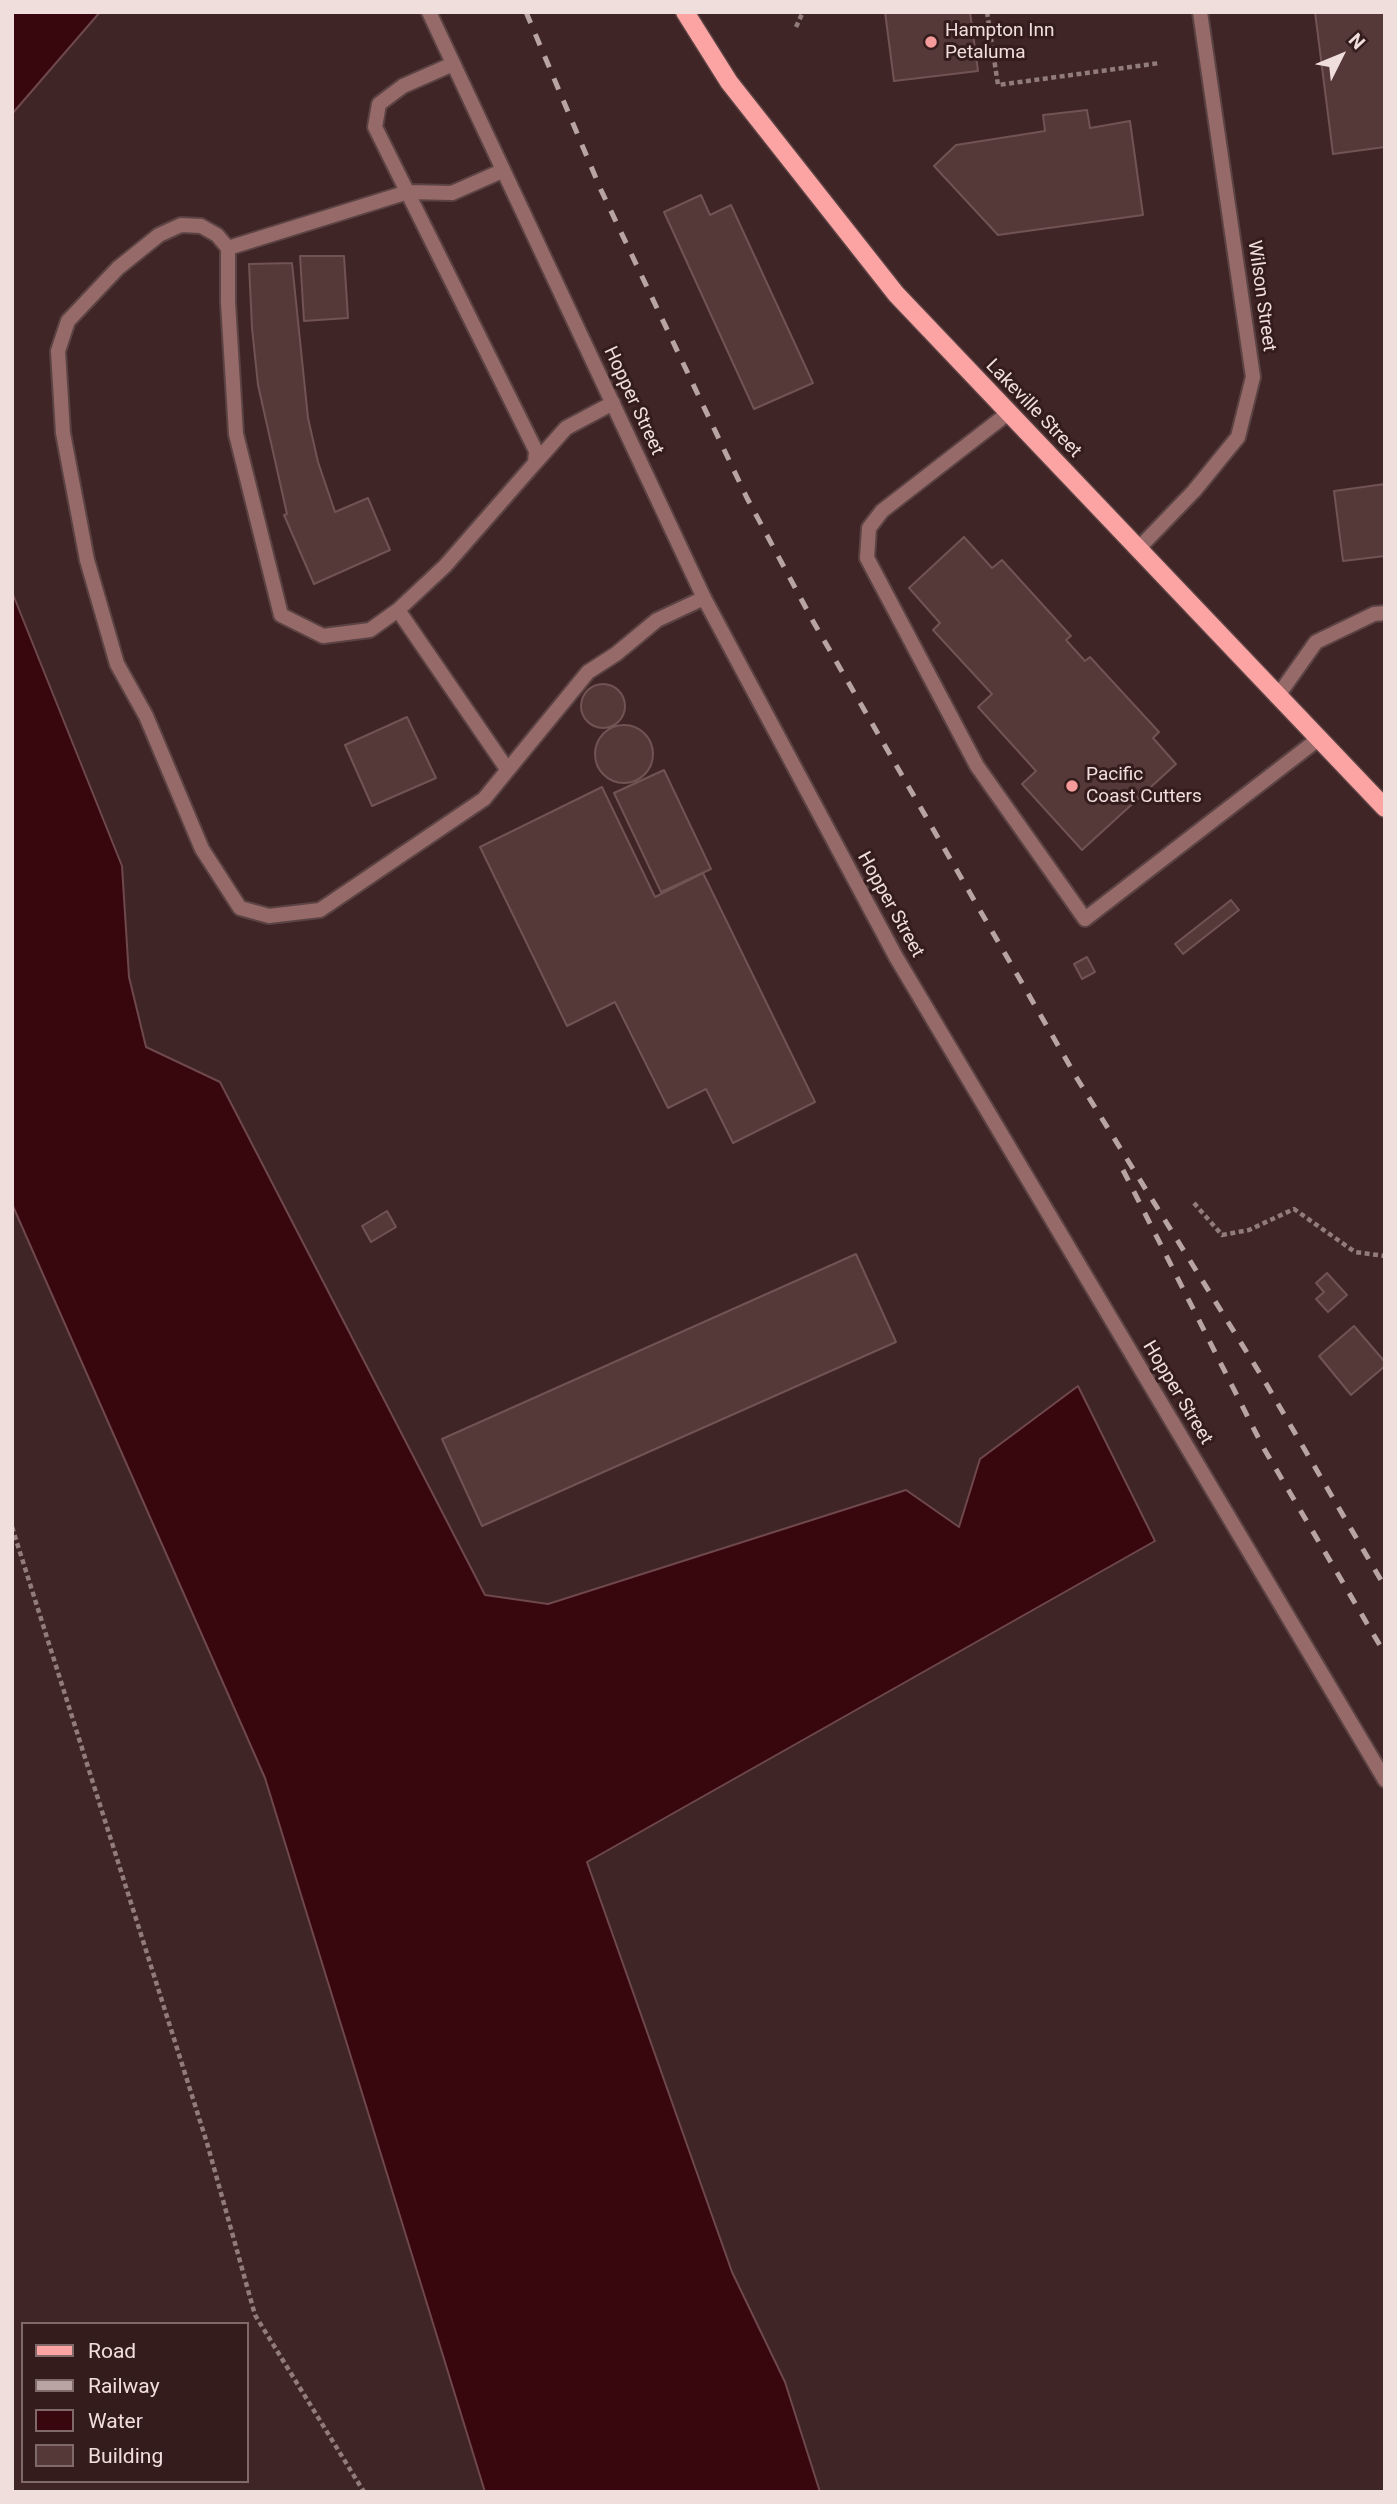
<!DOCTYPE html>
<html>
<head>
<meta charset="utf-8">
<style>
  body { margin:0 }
  #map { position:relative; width:1397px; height:2504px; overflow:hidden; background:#402526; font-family:Roboto,sans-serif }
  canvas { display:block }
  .frame { position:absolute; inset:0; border:14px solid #f0dedd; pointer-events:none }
  .legend { position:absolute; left:21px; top:2322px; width:228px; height:161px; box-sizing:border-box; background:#351c1c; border:2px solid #806a69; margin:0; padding:9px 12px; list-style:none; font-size:21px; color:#f0dedd }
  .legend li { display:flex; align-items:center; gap:14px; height:35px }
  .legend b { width:35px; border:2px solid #806a69 }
  .north { position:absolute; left:1306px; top:21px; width:70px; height:70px; -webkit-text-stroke:5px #351c1c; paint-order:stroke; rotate:47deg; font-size:19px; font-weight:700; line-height:28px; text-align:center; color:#f0dedd }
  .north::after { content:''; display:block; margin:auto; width:24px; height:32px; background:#f0dedd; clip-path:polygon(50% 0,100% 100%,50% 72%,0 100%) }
</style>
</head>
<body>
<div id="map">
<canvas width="1397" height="2504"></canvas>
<div class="frame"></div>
<ul class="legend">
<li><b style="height:9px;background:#fca4a4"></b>Road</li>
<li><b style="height:9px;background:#b8a4a3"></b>Railway</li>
<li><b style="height:19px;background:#37070d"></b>Water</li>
<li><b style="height:19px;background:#553939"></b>Building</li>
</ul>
<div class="north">N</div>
</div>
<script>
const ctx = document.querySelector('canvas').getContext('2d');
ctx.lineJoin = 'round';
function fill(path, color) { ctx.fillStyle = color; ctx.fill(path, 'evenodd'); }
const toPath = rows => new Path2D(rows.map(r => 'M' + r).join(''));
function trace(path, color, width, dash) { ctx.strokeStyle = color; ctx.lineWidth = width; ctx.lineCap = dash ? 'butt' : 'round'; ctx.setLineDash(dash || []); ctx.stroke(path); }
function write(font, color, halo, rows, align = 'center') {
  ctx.font = font + ' Roboto,sans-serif'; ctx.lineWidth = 6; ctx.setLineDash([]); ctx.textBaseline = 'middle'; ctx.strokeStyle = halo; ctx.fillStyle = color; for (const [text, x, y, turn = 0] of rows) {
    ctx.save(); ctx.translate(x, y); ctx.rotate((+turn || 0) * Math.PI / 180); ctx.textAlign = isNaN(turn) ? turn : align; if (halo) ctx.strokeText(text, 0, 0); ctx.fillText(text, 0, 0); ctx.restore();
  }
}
const water = toPath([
  [12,12,100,12,12,114,12,12],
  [12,592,122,866,129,977,146,1047,220,1082,485,1595,548,1604,906,1490,959,1527,980,1459,1078,1386,1155,1541,587,1862,732,2272,785,2382,820,2492,485,2492,265,1778,12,1204,12,592]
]);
const building = toPath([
  [885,12,970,12,978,71,894,81,885,12],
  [1315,12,1385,12,1385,147,1333,154,1315,12],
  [1087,110,1090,128,1130,121,1143,215,998,235,934,166,956,145,1045,131,1043,115,1087,110],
  [701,195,710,215,731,205,813,383,754,409,664,212,701,195],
  [300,256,344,256,348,318,304,321,300,256],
  [292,263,308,418,318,462,335,512,368,498,390,550,314,584,284,515,287,514,258,385,252,328,249,264,292,263],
  [1385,484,1385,556,1343,561,1334,491,1385,484],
  [964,537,992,568,1002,560,1071,636,1066,640,1085,661,1090,657,1159,732,1153,738,1176,764,1082,850,1022,784,1036,771,978,707,992,694,933,630,940,623,909,588,964,537],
  '581 706a22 22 0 1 1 44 0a22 22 0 1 1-44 0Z',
  [407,717,436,778,372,806,345,745,407,717],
  '595 754a29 29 0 1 1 58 0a29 29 0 1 1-58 0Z',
  [664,770,711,869,661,892,614,793,664,770],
  [602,787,655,897,703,873,815,1102,733,1143,706,1089,668,1108,615,1002,567,1026,480,847,602,787],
  [1231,900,1239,910,1183,954,1175,944,1231,900],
  [1087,957,1095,972,1082,979,1074,964,1087,957],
  [387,1211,396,1227,371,1242,362,1226,387,1211],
  [856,1254,896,1342,482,1526,442,1439,856,1254],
  [1327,1273,1347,1295,1328,1312,1316,1299,1324,1292,1316,1283,1327,1273],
  [1354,1326,1385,1362,1385,1366,1351,1395,1319,1356,1354,1326]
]);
const path = toPath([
  [987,12,998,85,1160,63],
  [796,27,803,12],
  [1194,1203,1222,1235,1249,1230,1294,1209,1355,1252,1385,1256],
  [12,1527,207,2143,255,2315,364,2492]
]);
const service = toPath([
  [453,64,403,86,379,104,375,127,536,451,535,463,445,566,398,610,370,630,323,636,281,615,236,434,228,302,228,248,217,235,201,226,181,225,159,235,118,268,68,321,58,351,63,433,87,560,117,664,146,716,202,849,240,908,269,916,320,910,484,799,588,672,616,654,657,620,704,598],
  [228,248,408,192,452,193,502,171],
  [1007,414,882,511,869,528,867,558,977,766,1085,919,1317,740],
  [535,463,566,428,613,403],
  [398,610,507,769],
  [1277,697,1316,642,1374,614,1385,613]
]);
const minor = toPath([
  [429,12,704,598,896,957,1385,1780],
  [1139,548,1194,491,1238,437,1253,377,1200,12]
]);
const primary = toPath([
  [685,12,729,82,896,294,1385,808]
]);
const rail = toPath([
  [526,12,601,190,747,498,814,623,1078,1080,1264,1380,1385,1587],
  [1123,1170,1263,1447,1385,1654]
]);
const markers = [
  [931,42,7,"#f59b9c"],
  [1072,786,7,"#f59b9c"]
];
const poiNames = [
  ["Hampton Inn",945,31],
  ["Petaluma",945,53],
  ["Pacific",1086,775],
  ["Coast Cutters",1086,797]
];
const streetNames = [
  ["Wilson Street",1261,296,82],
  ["Hopper Street",633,401,65],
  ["Lakeville Street",1033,409,46],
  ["Hopper Street",890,905,61],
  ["Hopper Street",1177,1393,59]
];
fill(water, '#37070d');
trace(water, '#6e484b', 2);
fill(building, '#553939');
trace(building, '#715353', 2);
trace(service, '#5c4343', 18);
trace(minor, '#5c4343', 18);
trace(primary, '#5c4343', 21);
trace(path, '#917b7b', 4.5, [5, 3.5]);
trace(service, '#956a69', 14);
trace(minor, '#956a69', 14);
trace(primary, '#fca4a4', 18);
trace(rail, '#b8a4a3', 5, [12, 12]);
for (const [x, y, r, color] of markers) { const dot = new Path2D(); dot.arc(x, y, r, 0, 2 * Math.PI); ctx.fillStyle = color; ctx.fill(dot); trace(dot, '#351c1c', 2.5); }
write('19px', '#f0dedd', '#351c1c', poiNames, 'left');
write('19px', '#f0dedd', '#351c1c', streetNames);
</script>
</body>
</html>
